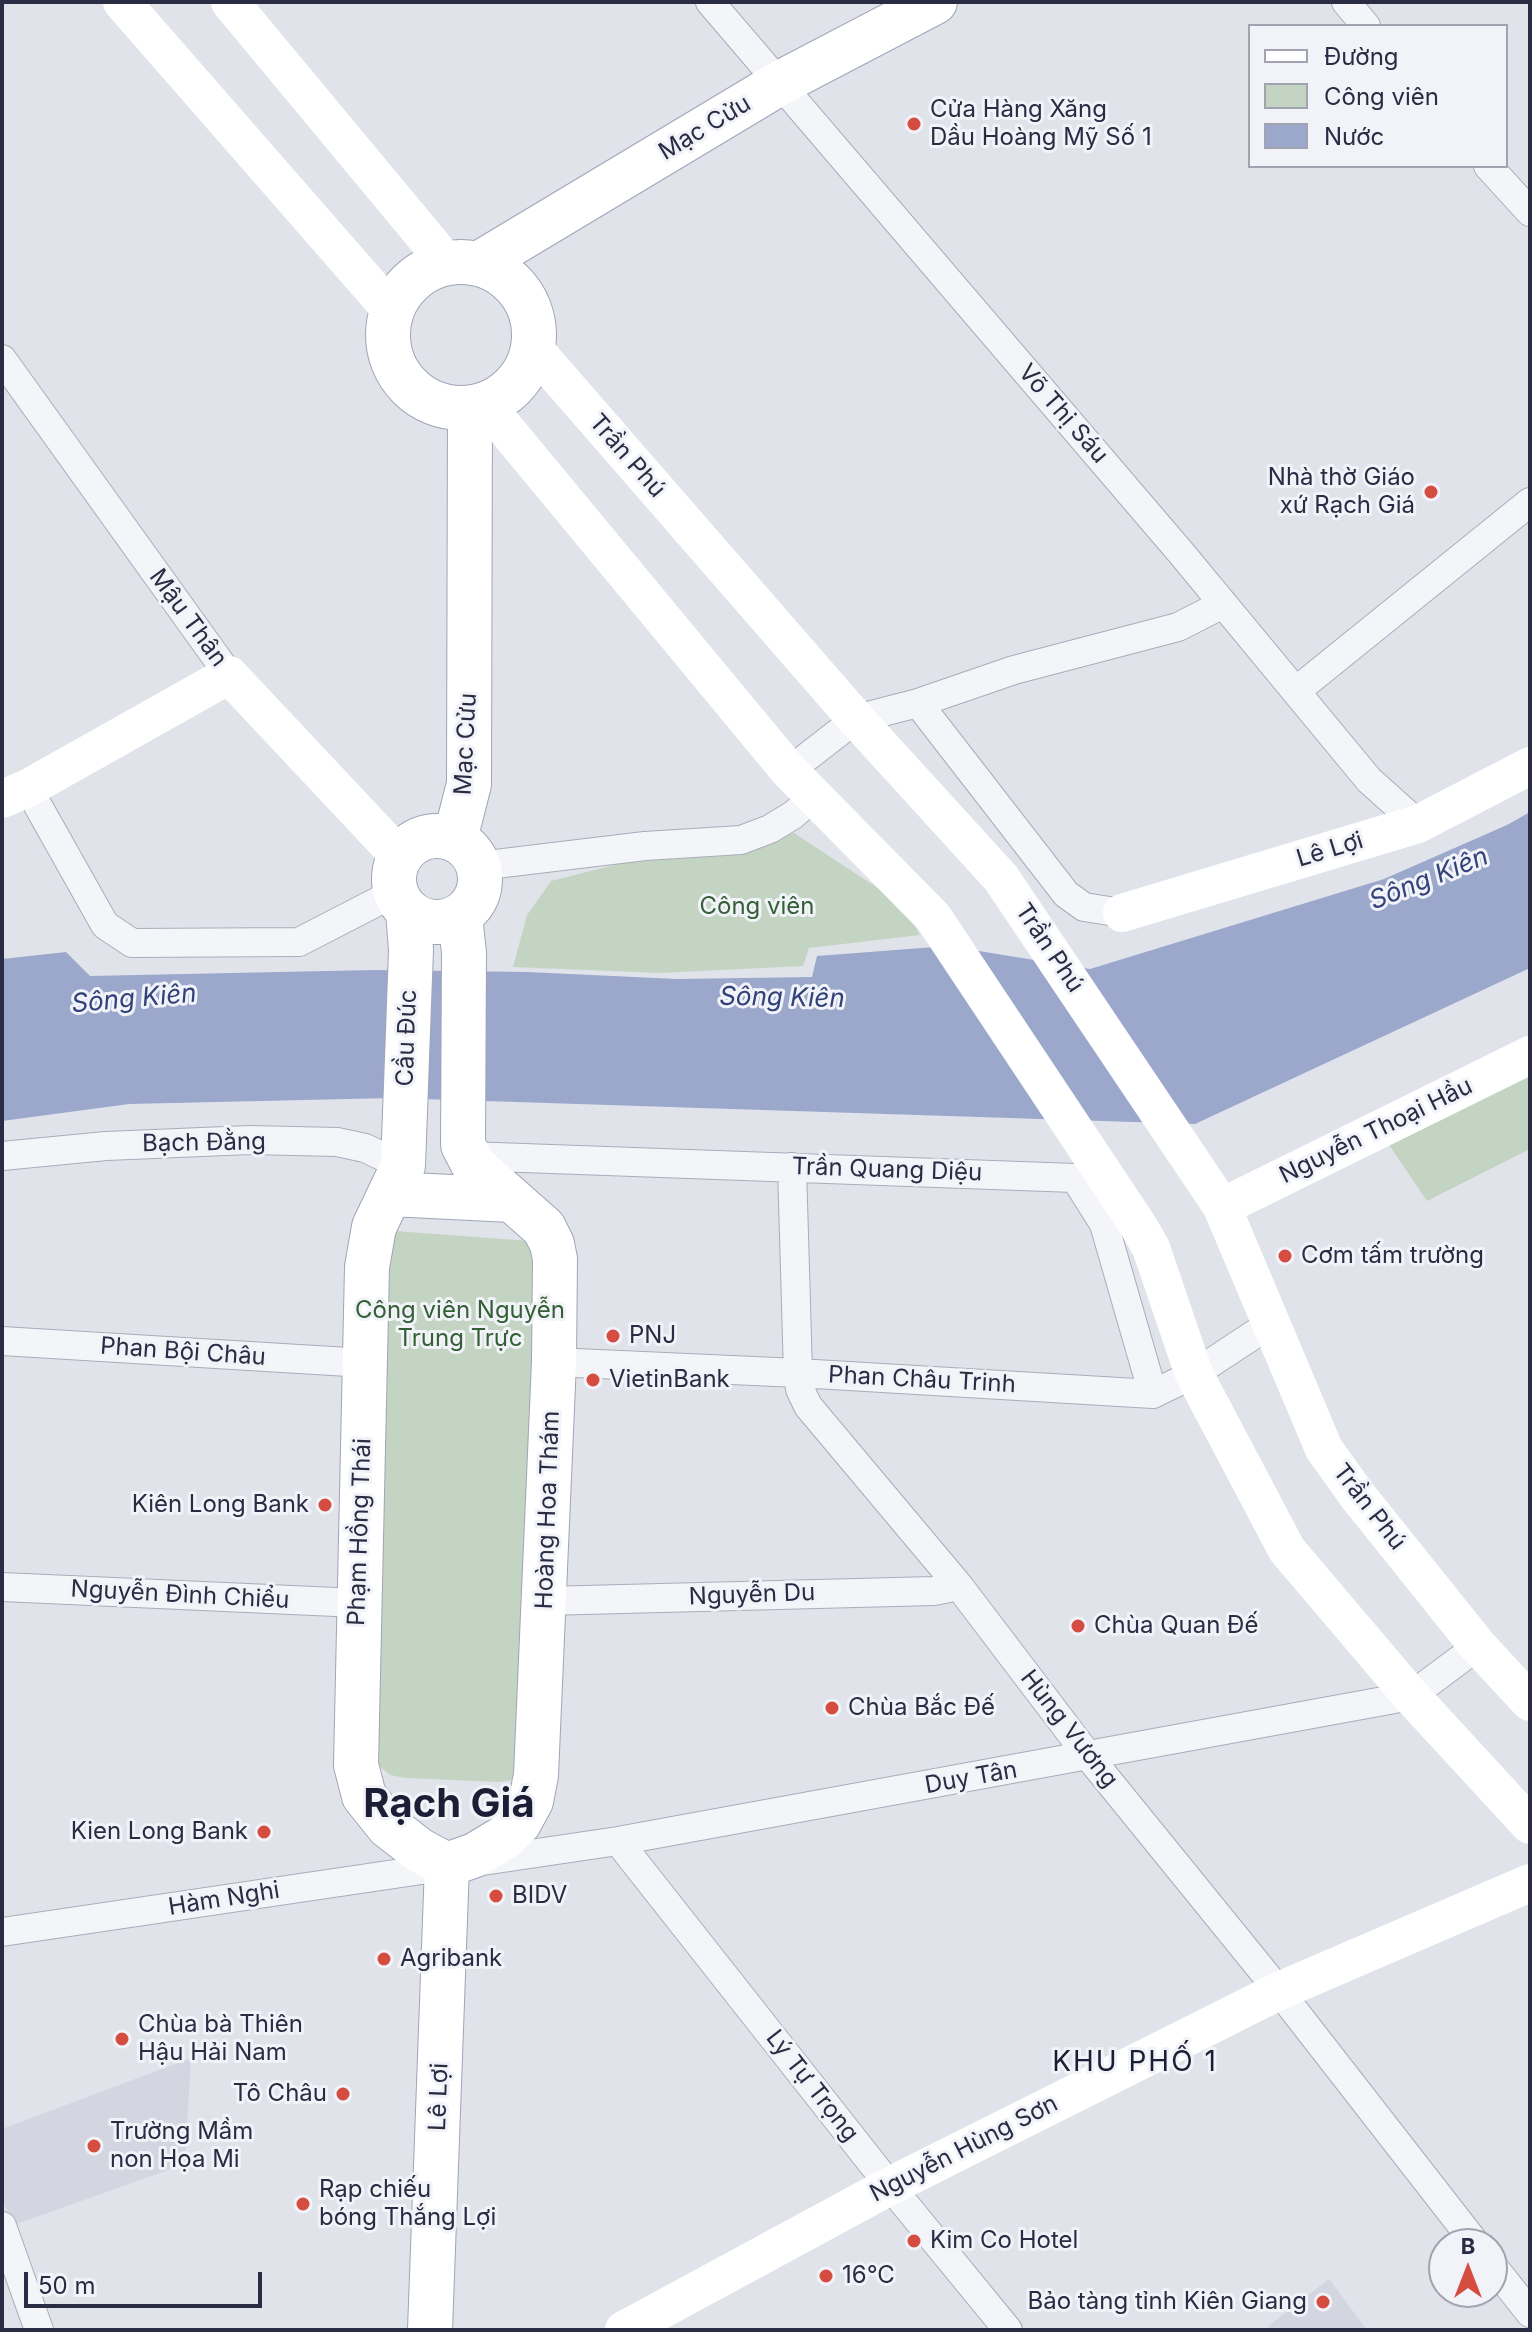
<!DOCTYPE html>
<html>
<head>
<meta charset="utf-8">
<style>
  body { margin:0 }
  #map { position:relative; width:1532px; height:2332px; overflow:hidden; background:#e1e3eb; font-family:Inter,sans-serif }
  canvas { display:block }
  .frame { position:absolute; inset:0; border:4px solid #292c43; pointer-events:none }
  .legend { position:absolute; left:1248px; top:24px; width:260px; height:144px; box-sizing:border-box; background:#f1f3f8; border:2px solid #a1a3b0; margin:0; padding:10px 14px; list-style:none; font-size:24px; color:#292c43 }
  .legend li { display:flex; align-items:center; gap:16px; height:40px }
  .legend b { width:40px; border:2px solid #a1a3b0 }
  .north { position:absolute; left:1428px; top:2228px; width:80px; height:80px; box-sizing:border-box; background:#f1f3f8; border:2px solid #a1a3b0; border-radius:50%; rotate:0deg; font-size:22px; font-weight:700; line-height:32px; text-align:center; color:#292c43 }
  .north::after { content:''; display:block; margin:auto; width:28px; height:36px; background:#d54c41; clip-path:polygon(50% 0,100% 100%,50% 72%,0 100%) }
  .scale { position:absolute; left:24px; top:2272px; width:238px; height:36px; box-sizing:border-box; border:4px solid #292c43; border-top:0; padding-left:10px; font-size:24px; line-height:28px; white-space:nowrap; color:#292c43; -webkit-text-stroke:6px #f1f3f8; paint-order:stroke }
</style>
</head>
<body>
<div id="map">
<canvas width="1532" height="2332"></canvas>
<div class="frame"></div>
<ul class="legend">
<li><b style="height:10px;background:#fff"></b>Đường</li>
<li><b style="height:22px;background:#c3d5c2"></b>Công viên</li>
<li><b style="height:22px;background:#9ba8cc"></b>Nước</li>
</ul>
<div class="north">B</div>
<div class="scale">50 m</div>
</div>
<script>
const ctx = document.querySelector('canvas').getContext('2d');
ctx.lineJoin = 'round';
function fill(path, color) { ctx.fillStyle = color; ctx.fill(path, 'evenodd'); }
const toPath = rows => new Path2D(rows.map(r => 'M' + r).join(''));
function trace(path, color, width, dash) { ctx.strokeStyle = color; ctx.lineWidth = width; ctx.lineCap = dash ? 'butt' : 'round'; ctx.setLineDash(dash || []); ctx.stroke(path); }
function write(font, color, halo, rows, align = 'center') {
  ctx.font = font + ' Inter,sans-serif'; ctx.lineWidth = 6; ctx.setLineDash([]); ctx.textBaseline = 'middle'; ctx.strokeStyle = halo; ctx.fillStyle = color; for (const [text, x, y, turn = 0] of rows) {
    ctx.save(); ctx.translate(x, y); ctx.rotate((+turn || 0) * Math.PI / 180); ctx.textAlign = isNaN(turn) ? turn : align; if (halo) ctx.strokeText(text, 0, 0); ctx.fillText(text, 0, 0); ctx.restore();
  }
}
const built = toPath([
  [191,2058,185,2164,11,2226,2,2195,2,2129],
  [1329,2279,1367,2330,1266,2330,1271,2324]
]);
const green = toPath([
  [794,833,902,904,920,935,809,948,803,966,660,973,513,967,527,915,551,881,626,862,716,855],
  [1530,1070,1530,1149,1427,1201,1389,1145],
  [396,1231,530,1241,539,1246,519,1779,499,1782,405,1778,390,1775,378,1765,380,1250]
]);
const water = toPath([
  [1530,812,1530,968,1195,1124,392,1098,129,1104,2,1121,2,959,66,952,90,976,374,970,527,972,677,979,812,977,817,956,948,946,1090,969,1384,879,1507,825]
]);
const street = toPath([
  [710,2,1182,554,1369,780,1418,824],
  [1346,2,1366,26],
  [1488,166,1530,212],
  [2,359,229,675],
  [1296,691,1530,502],
  [918,703,1066,894,1084,907,1122,913],
  [789,771,856,719,918,703,1014,670,1178,627,1223,604],
  [28,788,105,925,132,943,299,942,396,892],
  [479,866,645,846,741,840,770,829,793,815,815,796],
  [2,1156,106,1146,250,1140,337,1142,365,1148,403,1166],
  [468,1156,1075,1178,1104,1224,1153,1394],
  [792,1167,798,1373,800,1389,808,1406,959,1586,1089,1757,1279,1991,1476,2244],
  [2,1341,365,1363],
  [554,1362,798,1373,1153,1394,1194,1374,1270,1324],
  [2,1587,358,1603],
  [545,1601,934,1591,959,1586],
  [618,1841,890,2186,1008,2330],
  [2,1932,618,1841,1411,1696,1478,1646],
  [2,2226,39,2330],
  [1492,2265,1530,2313]
]);
const secondary = toPath([
  [122,2,391,310],
  [230,2,446,262],
  [534,349,856,719,1001,878,1222,1207,1324,1449,1357,1495,1478,1646,1530,1702],
  [485,404,789,771,933,917,1139,1227,1151,1248,1194,1374,1287,1550,1411,1696,1530,1825],
  [2,799,28,788,229,675,400,857],
  [1122,913,1418,824,1530,766],
  [1222,1207,1530,1055],
  [624,2330,890,2186,1279,1991,1530,1883]
]);
const primary = toPath([
  '388 335a73 73 0 1 1 146 0a73 73 0 1 1-146 0Z',
  [480,263,780,83,935,2],
  '394 879a43 43 0 1 1 86 0a43 43 0 1 1-86 0Z',
  [455,839,469,784,470,408],
  [408,911,411,950,403,1166,374,1227,367,1267,356,1765,364,1796,388,1826,419,1850,447,1865],
  [390,1194,512,1200],
  [447,1865,475,1855,505,1837,519,1823,531,1801,536,1775,554,1362,555,1259,552,1244,544,1228,474,1166,463,1145,464,953,460,917],
  [430,2330,447,1865]
]);
const markers = [
  [914,124,8,"#d54c41"],
  [1431,492,8,"#d54c41"],
  [1285,1256,8,"#d54c41"],
  [613,1336,8,"#d54c41"],
  [593,1380,8,"#d54c41"],
  [325,1505,8,"#d54c41"],
  [1078,1626,8,"#d54c41"],
  [832,1708,8,"#d54c41"],
  [264,1832,8,"#d54c41"],
  [496,1896,8,"#d54c41"],
  [384,1959,8,"#d54c41"],
  [122,2039,8,"#d54c41"],
  [343,2094,8,"#d54c41"],
  [94,2146,8,"#d54c41"],
  [303,2204,8,"#d54c41"],
  [914,2241,8,"#d54c41"],
  [826,2276,8,"#d54c41"],
  [1323,2302,8,"#d54c41"]
];
const poiNames = [
  ["Cửa Hàng Xăng",930,110],
  ["Dầu Hoàng Mỹ Số 1",930,138],
  ["Nhà thờ Giáo",1415,478,"right"],
  ["xứ Rạch Giá",1415,506,"right"],
  ["Cơm tấm trường",1301,1256],
  ["PNJ",629,1336],
  ["VietinBank",609,1380],
  ["Kiên Long Bank",309,1505,"right"],
  ["Chùa Quan Đế",1094,1626],
  ["Chùa Bắc Đế",848,1708],
  ["Kien Long Bank",248,1832,"right"],
  ["BIDV",512,1896],
  ["Agribank",400,1959],
  ["Chùa bà Thiên",138,2025],
  ["Hậu Hải Nam",138,2053],
  ["Tô Châu",327,2094,"right"],
  ["Trường Mầm",110,2132],
  ["non Họa Mi",110,2160],
  ["Rạp chiếu",319,2190],
  ["bóng Thắng Lợi",319,2218],
  ["Kim Co Hotel",930,2241],
  ["16°C",842,2276],
  ["Bảo tàng tỉnh Kiên Giang",1307,2302,"right"]
];
const streetNames = [
  ["Mạc Cửu",705,128,-31],
  ["Võ Thị Sáu",1063,414,49],
  ["Trần Phú",627,456,49],
  ["Mậu Thân",188,618,54],
  ["Mạc Cửu",466,744,-87],
  ["Lê Lợi",1330,850,-17],
  ["Trần Phú",1049,948,56],
  ["Cầu Đúc",407,1038,-88],
  ["Nguyễn Thoại Hầu",1376,1131,-26],
  ["Bạch Đằng",204,1143,-1],
  ["Trần Quang Diệu",887,1170,2],
  ["Phan Bội Châu",183,1352,4],
  ["Phan Châu Trinh",922,1380,3],
  ["Trần Phú",1369,1507,52],
  ["Hoàng Hoa Thám",548,1510,-88],
  ["Phạm Hồng Thái",360,1532,-88],
  ["Nguyễn Đình Chiểu",180,1595,3],
  ["Nguyễn Du",752,1595,-2],
  ["Hùng Vương",1069,1729,52],
  ["Duy Tân",971,1778,-10],
  ["Hàm Nghi",224,1899,-9],
  ["Lý Tự Trọng",812,2086,52],
  ["Lê Lợi",439,2097,-88],
  ["Nguyễn Hùng Sơn",964,2149,-27]
];
const parkNames = [
  ["Công viên",757,907],
  ["Công viên Nguyễn",460,1311],
  ["Trung Trực",460,1339]
];
const waterNames = [
  ["Sông Kiên",1429,879,-22],
  ["Sông Kiên",782,998,1],
  ["Sông Kiên",134,999,-5]
];
const quarterNames = [
  ["KHU PHỐ 1",1135,2063]
];
const townNames = [
  ["Rạch Giá",449,1805]
];
fill(built, '#d3d5e0');
fill(green, '#c3d5c2');
fill(water, '#9ba8cc');
trace(street, '#aaacb9', 30);
trace(primary, '#a0a4b7', 46);
trace(street, '#f4f5f9', 28);
trace(secondary, '#fff', 38);
trace(primary, '#fff', 44);
for (const [x, y, r, color] of markers) { const dot = new Path2D(); dot.arc(x, y, r, 0, 2 * Math.PI); ctx.fillStyle = color; ctx.fill(dot); trace(dot, '#f1f3f8', 3); }
write('24px', '#292c43', '#f1f3f8', poiNames, 'left');
write('24px', '#292c43', '#f1f3f8', streetNames);
write('24px', '#356037', '#f1f3f8', parkNames);
write('italic 26px', '#31417a', '#f1f3f8', waterNames);
ctx.letterSpacing = '2px';
write('28px', '#1b1e34', '#f1f3f8', quarterNames);
ctx.letterSpacing = '0px';
write('bold 40px', '#1b1e34', '#f1f3f8', townNames);
</script>
</body>
</html>
